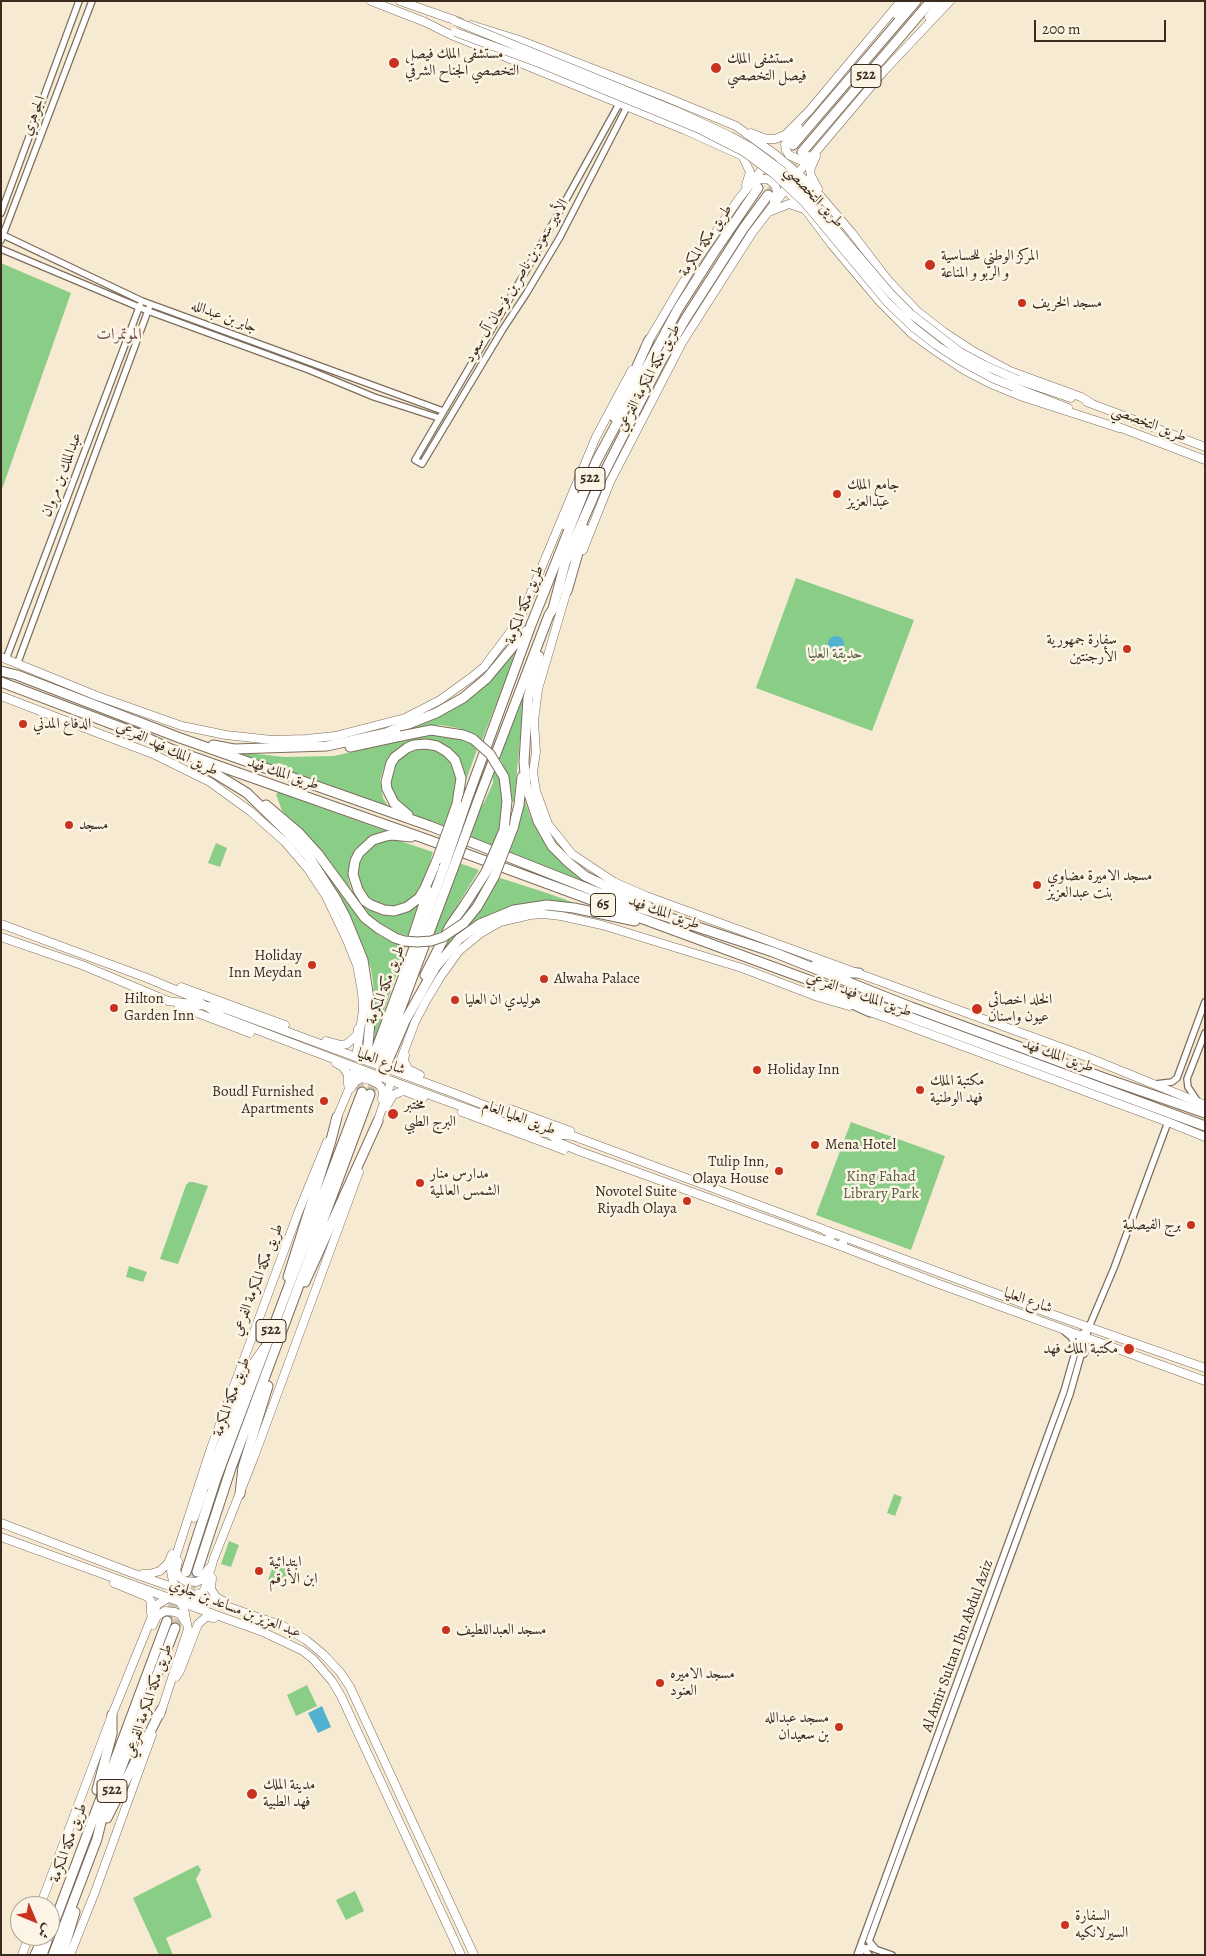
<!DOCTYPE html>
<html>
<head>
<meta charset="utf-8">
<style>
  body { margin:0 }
  #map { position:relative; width:1206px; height:1956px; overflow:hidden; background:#f7ead2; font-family:Alegreya,Amiri,serif }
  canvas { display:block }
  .frame { position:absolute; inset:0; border:2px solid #3b2a1e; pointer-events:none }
  .north { position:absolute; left:10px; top:1896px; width:50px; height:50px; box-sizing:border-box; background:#fcf5e5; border:1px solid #afa495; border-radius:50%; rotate:135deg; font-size:14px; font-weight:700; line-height:20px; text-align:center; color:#3b2a1e }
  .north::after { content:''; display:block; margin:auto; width:18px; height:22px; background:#c8321e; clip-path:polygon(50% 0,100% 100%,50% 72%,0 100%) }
  .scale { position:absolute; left:1034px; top:20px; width:132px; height:22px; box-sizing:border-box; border:2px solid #3b2a1e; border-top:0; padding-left:6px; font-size:15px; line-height:18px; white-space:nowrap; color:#3b2a1e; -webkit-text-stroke:4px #fcf5e5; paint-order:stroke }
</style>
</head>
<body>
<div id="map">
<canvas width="1206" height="1956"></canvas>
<div class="frame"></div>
<div class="north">ش</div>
<div class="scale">200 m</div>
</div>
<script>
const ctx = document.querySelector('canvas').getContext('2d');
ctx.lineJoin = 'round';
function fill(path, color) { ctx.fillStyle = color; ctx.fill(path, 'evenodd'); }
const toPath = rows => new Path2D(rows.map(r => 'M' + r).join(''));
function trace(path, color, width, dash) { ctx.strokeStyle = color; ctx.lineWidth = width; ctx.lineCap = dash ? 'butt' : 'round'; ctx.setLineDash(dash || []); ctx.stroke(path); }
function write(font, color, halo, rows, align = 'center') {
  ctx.font = font + ' Alegreya,Amiri,serif'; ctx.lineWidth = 5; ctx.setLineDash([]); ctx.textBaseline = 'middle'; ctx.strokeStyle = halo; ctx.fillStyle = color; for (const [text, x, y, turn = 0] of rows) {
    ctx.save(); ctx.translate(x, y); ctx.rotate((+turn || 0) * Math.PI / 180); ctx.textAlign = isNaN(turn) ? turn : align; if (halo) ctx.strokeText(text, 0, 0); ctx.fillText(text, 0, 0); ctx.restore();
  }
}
const green = toPath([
  [1,263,71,293,1,492],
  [796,578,914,620,872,731,756,688],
  [516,648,509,671,482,740,458,728,441,725,405,730,441,713],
  [522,693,524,698,514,802,512,801,505,769,499,757],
  [445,733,457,736,478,747,465,783,464,772,457,758,445,746,429,739,414,740,395,751,386,762,380,780,383,798,391,811,230,751,284,757,334,756,426,735],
  [425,749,438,752,448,759,457,777,455,796,443,828,407,814,393,800,389,781,396,762,412,751],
  [496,767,502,781,505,796,502,820,493,850,467,838,477,810,484,803,493,783,493,775],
  [278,792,389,832,358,849,350,861,348,878,351,889,359,901,372,911,381,915,397,915,420,904,409,936,393,932,373,921,360,905,309,837,282,811,276,794],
  [523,795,530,816,541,838,574,872,596,887,507,856],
  [386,840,397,840,433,852,424,882,415,898,402,907,376,906,357,888,357,862,371,845],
  [216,843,227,848,220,867,208,863],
  [459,863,479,870,442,931,434,934],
  [320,865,362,920,380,936,406,945,370,1054,374,1035,375,1019,373,982,371,969,363,946,342,901],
  [497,877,547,893,580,905,518,906,448,947,444,944],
  [851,1122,945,1156,911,1250,816,1215],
  [189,1182,193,1182,208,1186,178,1264,160,1259,186,1185],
  [129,1266,147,1272,143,1282,126,1277],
  [894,1494,902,1497,895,1516,887,1513],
  [229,1541,239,1545,231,1567,221,1564],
  [276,1558,290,1563,283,1585,268,1580],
  [307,1685,317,1706,296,1716,287,1695],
  [198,1865,201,1870,196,1879,212,1917,166,1938,173,1955,159,1955,133,1898],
  [355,1891,364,1911,346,1920,336,1900]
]);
const water = toPath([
  '828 644a8 8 0 1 1 16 0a8 8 0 1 1-16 0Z',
  [322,1706,331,1727,318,1733,308,1713]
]);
const motorwayTunnel = toPath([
  [768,195,802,152],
  [358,1090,367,1055],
  [370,1094,381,1061],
  [167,1621,185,1573],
  [175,1628,197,1572]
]);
const tertiary = toPath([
  [619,104,537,252,415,460,422,464,503,329,526,294,560,237,627,107],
  [1,213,79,1],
  [1,234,142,301,443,411],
  [1,240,92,1],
  [1,249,148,311,309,370,374,397,439,418],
  [6,659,140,305],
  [18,662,149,308],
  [1156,1084,1172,1082,1177,1078,1205,1002],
  [1198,1102,1188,1087,1187,1079,1205,1033],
  [1076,1351,1081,1335,1089,1327,1114,1268,1168,1122],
  [1084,1354,1086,1350,1095,1344,1101,1345],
  [863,1947,869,1955],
  [875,1948,869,1941,1039,1479,1070,1394,1089,1327],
  [857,1955,1064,1391,1074,1356,1075,1344,1071,1337,1065,1332],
  [859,1955,862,1950,869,1947,892,1955]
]);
const primary = toPath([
  [371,1,425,22],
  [400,1,460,22],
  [896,14,908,1],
  [929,17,941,1],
  [423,21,449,34,685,130,747,158],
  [471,25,519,40,663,96,736,126,776,155,812,186,852,233,887,279,918,312,944,332,973,351,1010,371,1081,397,1091,403],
  [798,127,785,144,786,150,789,155,800,160,805,160,808,156],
  [751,133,766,139,775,139,785,135,809,111,901,1],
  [742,155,750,172,746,185],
  [816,156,810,170,811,176,818,189],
  [752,184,760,179,768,179,775,185,777,191,774,201],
  [785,189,808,213,832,245,880,302,912,334,934,350,964,370,989,383,1023,397,1119,428],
  [771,211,789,204,801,208],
  [646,345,694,264,738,200,762,169,771,165,779,165,798,173],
  [1018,380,1071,398],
  [1014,387,1068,408],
  [1087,402,1205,447],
  [1116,426,1205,460],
  [564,525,578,497],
  [583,550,610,482,683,341,752,233,798,173,884,71,950,1],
  [568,587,538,689,534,721,536,752,533,772,536,791,548,824,572,854,614,882,646,896,1082,1055,1205,1105],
  [1,657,97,696,182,726,226,735,272,740,306,739,335,736,405,718,440,700,472,677,484,667,520,619,596,437,632,370],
  [1,696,153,754,210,782,250,811,285,842,308,869,326,896,346,938,357,965,362,992,363,1010,357,1051,359,1058],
  [1,924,147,978,190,996,223,1017,389,1080,528,1131,573,1136,823,1229,833,1235,827,1240],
  [1,937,82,965,168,1001,223,1008,456,1094,535,1125,549,1133,560,1143,579,1151,843,1247],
  [181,987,285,1025],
  [179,1006,250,1033],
  [865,1010,1168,1122,1205,1137],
  [326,1041,341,1045,347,1044,357,1035,358,1029],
  [405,1055,404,1060,408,1069,420,1075],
  [336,1063,343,1067,348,1075,348,1084],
  [391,1070,398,1066,400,1062,415,1022,426,1001,441,976,459,951,481,933,500,922,530,915,543,914,561,916,602,925,742,968,818,997,849,1006],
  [351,1088,356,1081,362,1078,370,1080,378,1084,381,1087,383,1092,382,1099],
  [386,1107,393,1095,400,1092,404,1091,423,1098],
  [510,1109,570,1131],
  [462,1112,564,1150],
  [335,1122,349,1089,353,1073,363,1071],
  [376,1126,390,1085,389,1080],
  [828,1231,1054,1315,1205,1368],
  [843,1242,843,1247,939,1284,1205,1381],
  [199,1497,206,1484,251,1366,263,1349],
  [194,1518,203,1493],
  [1,1523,132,1573,283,1626,306,1640,323,1654,340,1672,350,1687,474,1955],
  [1,1537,263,1632,303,1651,313,1659,332,1681,341,1696,461,1955],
  [178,1561,176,1571,179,1577,185,1581,196,1582,201,1580,208,1569],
  [143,1574,149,1574,160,1571,168,1563,172,1554],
  [212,1578,211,1589,216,1597,225,1602],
  [114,1583,148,1597,151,1601,151,1613],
  [194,1595,202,1593,205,1588,214,1558,254,1457,359,1172],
  [198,1607,178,1589,173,1582,171,1571,211,1448,298,1213,327,1142],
  [153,1625,157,1616,165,1611,175,1612,181,1615,185,1622],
  [176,1677,180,1671,198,1624,206,1617,214,1618],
  [160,1715,188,1629,184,1609,180,1602],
  [40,1906,112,1715,155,1609,158,1604,170,1597],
  [22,1955,29,1936],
  [70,1955,95,1892,152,1735]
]);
const motorway = toPath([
  [793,145,916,1],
  [802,152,931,1],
  [614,417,649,340],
  [567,591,585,529],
  [539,656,528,698,524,762,526,785,538,821,552,846,568,862,585,876,648,906],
  [1,671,17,675,180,738,430,826,622,902,773,952,911,1007,1107,1079,1205,1113],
  [1,682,141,735,171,749,426,839,1205,1126],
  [213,745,234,749,327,746,386,733,436,713,463,698,487,678,526,631],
  [350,747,401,736],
  [198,763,247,793,288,833,309,857,336,899,345,916,363,960,371,1012,367,1055],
  [469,794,531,625,596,462,678,309,713,254,758,188],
  [479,798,549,615,553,609,565,563,575,539,602,477,660,363,686,318,743,229,768,195],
  [266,805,299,833,318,854,365,918,378,928,395,938,404,941],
  [408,815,394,803,387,789,386,782,391,763,395,757,407,748,414,745,426,744,437,746,447,752,455,760,461,778,457,804],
  [513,828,519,805,522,777],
  [411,837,392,835,386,836,373,840,359,853,355,861,353,874,358,890,365,901,371,905,384,910,394,911,407,907,419,898,425,888,437,860],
  [411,943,428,891],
  [816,964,845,973,859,973],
  [425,975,450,926,464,906],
  [819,989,870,1012],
  [373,1058,444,867],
  [381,1061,453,869],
  [387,1063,405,1021,435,968,459,939,480,924,514,910,547,905,574,908,635,921],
  [288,1277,330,1144,337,1117],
  [305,1282,378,1121],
  [240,1494,243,1467,268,1386],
  [186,1572,216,1479,362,1092],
  [197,1572,231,1468,370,1094],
  [97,1790,112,1734,112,1715],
  [107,1818,161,1710],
  [50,1934,167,1621],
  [35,1955,44,1936],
  [42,1955,47,1941],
  [53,1955,97,1839,102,1818,175,1628],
  [62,1955,75,1912]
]);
const primaryBridge = toPath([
  [455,21,676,111,730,136,750,147,781,170,804,192,891,294,911,314,960,352,984,365,1018,380],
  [455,32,539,63,697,128,744,152,774,174,804,202,887,302,912,326,936,345,959,360,992,378,1014,387]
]);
const motorwayBridge = toPath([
  [401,736,431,730,463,735,473,739,490,754,504,777,507,801,504,830,486,872,464,906],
  [437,860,457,804],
  [444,867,469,794],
  [453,869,479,798],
  [404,941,417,942,431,941,443,937,464,923,477,907,494,877,513,828]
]);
const markers = [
  [394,63,6,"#c8321e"],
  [716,68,6,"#c8321e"],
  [930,265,6,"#c8321e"],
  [1022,303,5,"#c8321e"],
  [837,494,5,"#c8321e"],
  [1127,649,5,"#c8321e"],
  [23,724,5,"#c8321e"],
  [69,825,5,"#c8321e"],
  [1037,885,5,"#c8321e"],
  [312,965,5,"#c8321e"],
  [544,979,5,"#c8321e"],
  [455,1000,5,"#c8321e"],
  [114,1008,5,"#c8321e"],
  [977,1009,6,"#c8321e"],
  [757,1070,5,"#c8321e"],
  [920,1090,5,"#c8321e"],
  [324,1101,5,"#c8321e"],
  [393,1114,6,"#c8321e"],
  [815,1145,5,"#c8321e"],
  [779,1171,5,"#c8321e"],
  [420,1183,5,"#c8321e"],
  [687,1201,5,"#c8321e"],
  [1191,1225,5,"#c8321e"],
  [1129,1349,6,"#c8321e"],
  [259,1571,5,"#c8321e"],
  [446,1630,5,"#c8321e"],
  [660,1683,5,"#c8321e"],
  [839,1727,5,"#c8321e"],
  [252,1794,6,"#c8321e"],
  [1065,1925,5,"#c8321e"]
];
const shields = [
  [866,76,30],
  [590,479,30],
  [603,905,25],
  [271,1331,30],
  [112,1791,30]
];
const shieldNames = [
  ["522",866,76],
  ["522",590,479],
  ["65",603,905],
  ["522",271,1331],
  ["522",112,1791]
];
const poiNames = [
  ["مستشفى الملك فيصل",405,54],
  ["التخصصي الجناح الشرقي",405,71],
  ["مستشفى الملك",727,59],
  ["فيصل التخصصي",727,76],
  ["المركز الوطني للحساسية",941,256],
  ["و الربو و المناعة",941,273],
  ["مسجد الخريف",1032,303],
  ["جامع الملك",847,485],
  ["عبدالعزيز",847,502],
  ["سفارة جمهورية",1117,640,"right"],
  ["الأرجنتين",1117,657,"right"],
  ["الدفاع المدني",33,724],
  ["مسجد",79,825],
  ["مسجد الاميرة مضاوي",1047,876],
  ["بنت عبدالعزيز",1047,893],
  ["Holiday",302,956,"right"],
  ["Inn Meydan",302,973,"right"],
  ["Alwaha Palace",554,979],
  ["Hilton",124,999],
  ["Garden Inn",124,1016],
  ["هوليدي ان العليا",465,1000],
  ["الخلد اخصائي",988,1000],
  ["عيون واسنان",988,1017],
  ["Holiday Inn",767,1070],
  ["مكتبة الملك",930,1081],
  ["فهد الوطنية",930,1098],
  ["Boudl Furnished",314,1092,"right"],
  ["Apartments",314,1109,"right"],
  ["مختبر",404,1105],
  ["البرج الطبي",404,1122],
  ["Mena Hotel",825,1145],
  ["Tulip Inn,",769,1162,"right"],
  ["Olaya House",769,1179,"right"],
  ["مدارس منار",430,1174],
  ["الشمس العالمية",430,1191],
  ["Novotel Suite",677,1192,"right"],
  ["Riyadh Olaya",677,1209,"right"],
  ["برج الفيصلية",1181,1225,"right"],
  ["مكتبة الملك فهد",1118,1349,"right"],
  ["ابتدائية",269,1562],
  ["ابن الأرقم",269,1579],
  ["مسجد العبداللطيف",456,1630],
  ["مسجد الاميره",670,1674],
  ["العنود",670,1691],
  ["مسجد عبدالله",829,1718,"right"],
  ["بن سعيدان",829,1735,"right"],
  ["مدينة الملك",263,1785],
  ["فهد الطبية",263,1802],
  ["السفارة",1075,1916],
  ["السيرلانكيه",1075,1933]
];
const streetNames = [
  ["الجوهري",34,116,-69],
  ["طريق التخصصي",814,197,47],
  ["طريق مكة المكرمة",706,241,-56],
  ["الأمير سعود بن ناصر بن فرحان آل سعود",517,281,-59],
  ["جابر بن عبدالله",224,317,20],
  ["طريق مكة المكرمة الفرعي",649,378,-62],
  ["طريق التخصصي",1149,424,21],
  ["عبدالملك بن مروان",62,475,-69],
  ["طريق مكة المكرمة",525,605,-69],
  ["طريق الملك فهد الفرعي",167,749,25],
  ["طريق الملك فهد",283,774,19],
  ["طريق الملك فهد",664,913,20],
  ["طريق مكة المكرمة",386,985,-69],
  ["طريق الملك فهد الفرعي",859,995,19],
  ["طريق الملك فهد",1058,1056,20],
  ["شارع العليا",381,1062,21],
  ["طريق العليا العام",519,1118,20],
  ["طريق مكة المكرمة الفرعي",258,1280,-69],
  ["شارع العليا",1028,1301,19],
  ["طريق مكة المكرمة",232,1397,-70],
  ["عبد العزيز بن مساعد بن جلوي",235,1609,21],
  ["Al Amir Sultan Ibn Abdul Aziz",958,1646,-70],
  ["طريق مكة المكرمة الفرعي",149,1701,-71],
  ["طريق مكة المكرمة",69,1843,-70]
];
const parkNames = [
  ["حديقة العليا",835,654],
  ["King Fahad",881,1177],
  ["Library Park",881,1194]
];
const neighbourhoodNames = [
  ["الموتمرات",119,335]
];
fill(green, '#89cd87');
fill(water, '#52b1d1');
trace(motorwayTunnel, '#d1c4ae', 9, [9, 4.5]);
trace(tertiary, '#7d6d5d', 8);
trace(primary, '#7d6d5d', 9);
trace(motorway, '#7d6d5d', 11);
trace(tertiary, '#fff', 5.5);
trace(primary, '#fff', 8);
trace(motorway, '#fff', 9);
trace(primaryBridge, '#7d6d5d', 9, []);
trace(motorwayBridge, '#7d6d5d', 11, []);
trace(primaryBridge, '#fff', 8);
trace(motorwayBridge, '#fff', 9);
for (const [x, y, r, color] of markers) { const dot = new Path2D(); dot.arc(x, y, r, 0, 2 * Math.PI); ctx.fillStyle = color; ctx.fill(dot); trace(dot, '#fcf5e5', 2); }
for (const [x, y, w] of shields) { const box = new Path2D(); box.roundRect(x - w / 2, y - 11.5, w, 23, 4); ctx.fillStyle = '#fcf5e5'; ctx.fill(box); trace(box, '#3b2a1e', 1); }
write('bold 14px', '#3b2a1e', null, shieldNames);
write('15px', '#3b2a1e', '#fcf5e5', poiNames, 'left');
write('15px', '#3b2a1e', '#fcf5e5', streetNames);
write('15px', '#525b3e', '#fcf5e5', parkNames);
write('16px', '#724e4f', '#fcf5e5', neighbourhoodNames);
</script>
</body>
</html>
